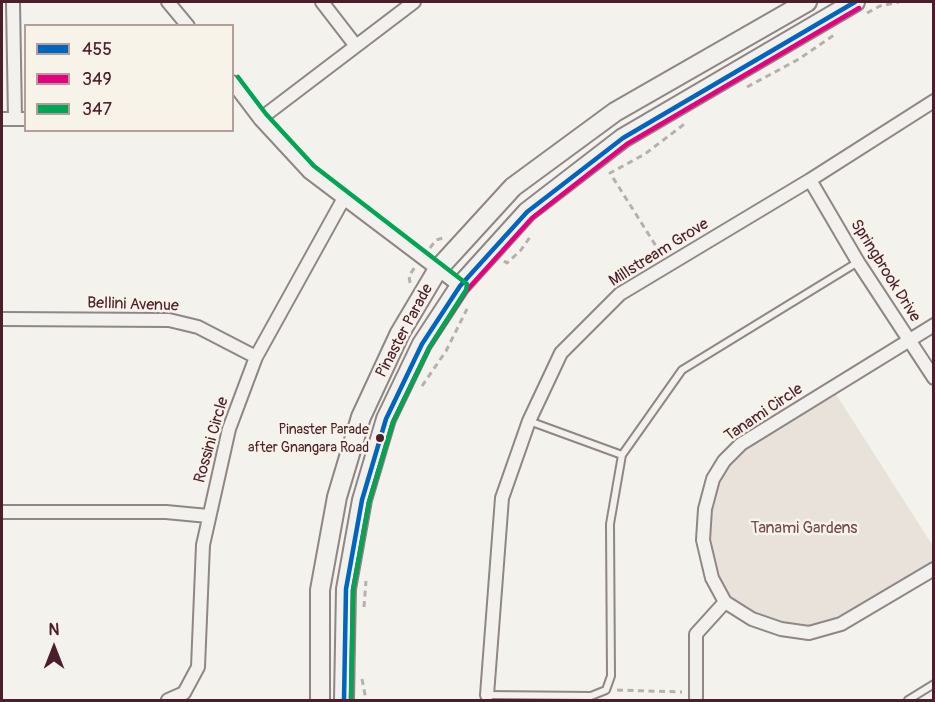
<!DOCTYPE html>
<html>
<head>
<meta charset="utf-8">
<style>
  body { margin:0 }
  #map { position:relative; width:935px; height:702px; overflow:hidden; background:#f4f2ec; font-family:Pangolin,sans-serif }
  canvas { display:block }
  .frame { position:absolute; inset:0; border:3px solid #4a1f2b; pointer-events:none }
  .legend { position:absolute; left:24px; top:24px; width:210px; height:108px; box-sizing:border-box; background:#f7f3e8; border:2px solid #b29e9c; margin:0; padding:8px 10px; list-style:none; font-size:18px; color:#4a1f2b }
  .legend li { display:flex; align-items:center; gap:12px; height:30px }
  .legend b { width:30px; border:2px solid #b29e9c }
  .north { position:absolute; left:24px; top:618px; width:60px; height:60px; -webkit-text-stroke:4px #f7f3e8; paint-order:stroke; rotate:0deg; font-size:16px; font-weight:700; line-height:24px; text-align:center; color:#4a1f2b }
  .north::after { content:''; display:block; margin:auto; width:21px; height:27px; background:#4a1f2b; clip-path:polygon(50% 0,100% 100%,50% 72%,0 100%) }
</style>
</head>
<body>
<div id="map">
<canvas width="935" height="702"></canvas>
<div class="frame"></div>
<ul class="legend">
<li><b style="height:8px;background:#0065bd"></b>455</li>
<li><b style="height:8px;background:#e5007d"></b>349</li>
<li><b style="height:8px;background:#00a651"></b>347</li>
</ul>
<div class="north">N</div>
</div>
<script>
const ctx = document.querySelector('canvas').getContext('2d');
ctx.lineJoin = 'round';
function fill(path, color) { ctx.fillStyle = color; ctx.fill(path, 'evenodd'); }
const toPath = rows => new Path2D(rows.map(r => 'M' + r).join(''));
function trace(path, color, width, dash) { ctx.strokeStyle = color; ctx.lineWidth = width; ctx.lineCap = dash ? 'butt' : 'round'; ctx.setLineDash(dash || []); ctx.stroke(path); }
function write(font, color, halo, rows, align = 'center') {
  ctx.font = font + ' Pangolin,sans-serif'; ctx.lineWidth = 5; ctx.setLineDash([]); ctx.textBaseline = 'middle'; ctx.strokeStyle = halo; ctx.fillStyle = color; for (const [text, x, y, turn = 0] of rows) {
    ctx.save(); ctx.translate(x, y); ctx.rotate((+turn || 0) * Math.PI / 180); ctx.textAlign = isNaN(turn) ? turn : align; if (halo) ctx.strokeText(text, 0, 0); ctx.fillText(text, 0, 0); ctx.restore();
  }
}
const green = toPath([
  [832,388,933,546,933,569,841,624,809,633,781,629,725,602,712,578,705,509,724,461]
]);
const path = toPath([
  [867,13,880,6,899,2],
  [747,87,799,59,834,35],
  [430,248,436,240,443,238],
  [661,254,610,173,645,154,687,122],
  [504,261,507,263,521,250,532,234],
  [410,283,409,276,415,267],
  [422,386,446,351,467,309],
  [364,607,366,581],
  [362,679,366,700],
  [617,690,682,692]
]);
const service = toPath([
  [529,421,622,455],
  [487,695,591,696,606,690,611,676,610,524,622,455,682,370,858,262],
  [908,700,934,684]
]);
const minor = toPath([
  [13,2,15,119],
  [168,2,188,26],
  [322,2,356,46],
  [232,82,260,119,309,172,460,286],
  [2,119,26,119],
  [260,119,414,2],
  [810,180,858,262,934,378],
  [2,319,169,320,198,327,256,357],
  [934,325,741,444,724,461,713,479,705,509,703,540,712,578,725,602,752,619,781,629,809,633,841,624,934,569],
  [2,512,166,512,208,516],
  [487,695,502,498,529,421,561,353,620,294,810,180,934,101],
  [168,700,184,693,198,667,203,545,229,429,256,357,344,198],
  [696,700,696,634,725,602]
]);
const secondary = toPath([
  [320,700,320,590,337,497,361,417,400,333,438,269,513,187,615,112,807,2],
  [344,700,346,589,362,500,386,419,422,344,460,286,527,212,623,138,855,2]
]);
const bus1 = toPath([
  [344,700,346,589,362,500,386,419,422,344,460,286,527,212,623,138,855,2]
]);
const bus2 = toPath([
  [351,700,353,590,369,502,393,422,429,348,466,291,532,218,627,144,859,8]
]);
const bus3 = toPath([
  [238,77,266,114,314,166,467,284,466,290,429,348,393,422,369,502,353,590,351,700]
]);
const markers = [
  [380,438,5,"#4a1f2b"]
];
const busNames = [
  ["Pinaster Parade",369,430],
  ["after Gnangara Road",369,448]
];
const streetNames = [
  ["Millstream Grove",659,253,-32],
  ["Springbrook Drive",885,271,58],
  ["Bellini Avenue",133,305,2],
  ["Pinaster Parade",405,331,-62],
  ["Tanami Circle",764,413,-34],
  ["Rossini Circle",212,440,-74]
];
const parkNames = [
  ["Tanami Gardens",804,529]
];
fill(green, '#e8e2da');
trace(service, '#8f8685', 10);
trace(minor, '#8f8685', 16);
trace(secondary, '#8f8685', 22);
trace(path, '#b6b0ae', 3, [6, 4.5]);
trace(service, '#f2f1ed', 6);
trace(minor, '#f2f1ed', 12);
trace(secondary, '#f2f1ed', 18);
trace(bus1, '#0065bd', 4.5);
trace(bus2, '#e5007d', 4.5);
trace(bus3, '#00a651', 4.5);
for (const [x, y, r, color] of markers) { const dot = new Path2D(); dot.arc(x, y, r, 0, 2 * Math.PI); ctx.fillStyle = color; ctx.fill(dot); trace(dot, '#f7f3e8', 2); }
write('14px', '#4a1f2b', '#f7f3e8', busNames, 'right');
write('16px', '#4a1f2b', '#f7f3e8', streetNames);
write('16px', '#6f4c53', '#f7f3e8', parkNames);
</script>
</body>
</html>
